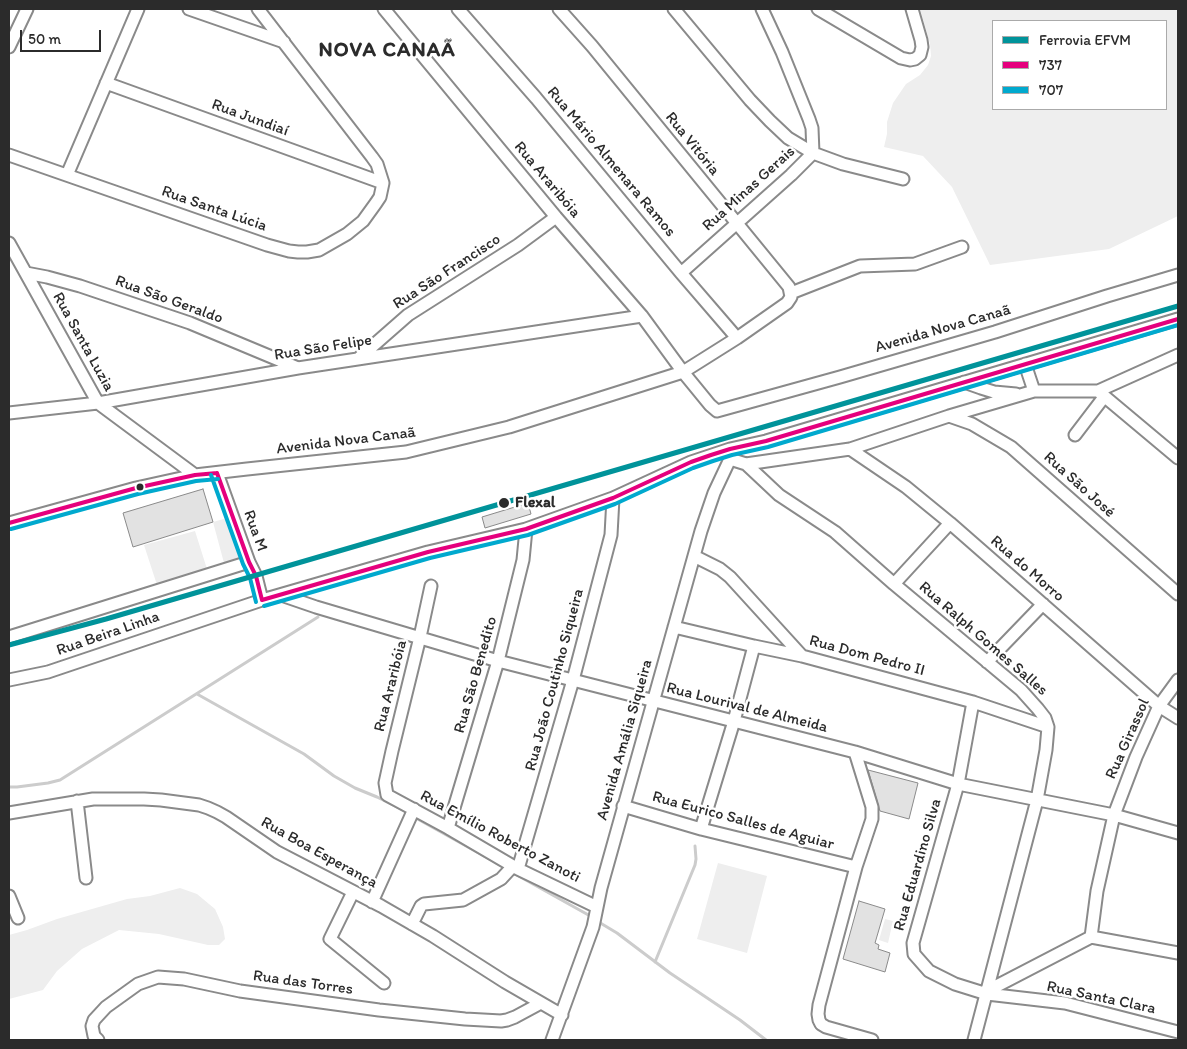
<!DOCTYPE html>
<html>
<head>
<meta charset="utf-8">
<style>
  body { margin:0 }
  #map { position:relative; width:1187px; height:1049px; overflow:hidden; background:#fff; font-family:Itim,sans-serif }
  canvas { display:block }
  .frame { position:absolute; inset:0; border:10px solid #2b2b2b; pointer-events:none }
  .legend { position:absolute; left:992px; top:20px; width:175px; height:90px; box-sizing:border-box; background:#fff; border:1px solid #aaa; margin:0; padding:6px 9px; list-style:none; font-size:15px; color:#2b2b2b }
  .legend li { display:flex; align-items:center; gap:10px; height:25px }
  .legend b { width:25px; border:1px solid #aaa }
  .scale { position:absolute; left:20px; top:30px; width:81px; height:22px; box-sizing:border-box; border:2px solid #2b2b2b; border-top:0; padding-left:6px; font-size:15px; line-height:18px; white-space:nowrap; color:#2b2b2b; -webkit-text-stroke:4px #fff; paint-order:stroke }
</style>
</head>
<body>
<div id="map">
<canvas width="1187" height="1049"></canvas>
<div class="frame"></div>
<ul class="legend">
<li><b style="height:6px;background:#00939a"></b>Ferrovia EFVM</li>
<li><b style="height:6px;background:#e5007d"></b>737</li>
<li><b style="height:6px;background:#00a9ce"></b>707</li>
</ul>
<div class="scale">50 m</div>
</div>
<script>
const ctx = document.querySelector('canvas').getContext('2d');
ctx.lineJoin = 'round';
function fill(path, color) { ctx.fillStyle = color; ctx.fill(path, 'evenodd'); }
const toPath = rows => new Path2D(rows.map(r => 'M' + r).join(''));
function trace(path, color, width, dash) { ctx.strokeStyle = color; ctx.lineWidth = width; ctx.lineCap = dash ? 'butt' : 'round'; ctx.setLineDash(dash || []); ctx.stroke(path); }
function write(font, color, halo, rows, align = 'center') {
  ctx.font = font + ' Itim,sans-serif'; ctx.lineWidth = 5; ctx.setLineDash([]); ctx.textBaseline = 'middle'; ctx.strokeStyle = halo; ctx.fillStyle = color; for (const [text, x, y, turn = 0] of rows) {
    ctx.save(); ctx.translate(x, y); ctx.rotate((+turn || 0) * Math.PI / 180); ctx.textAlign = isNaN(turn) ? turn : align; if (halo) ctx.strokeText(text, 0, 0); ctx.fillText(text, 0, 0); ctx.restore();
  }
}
const green = toPath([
  [920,9,1178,9,1178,216,1109,249,990,265,952,187,923,156,884,147,887,134,887,122,893,103,906,84,920,75,928,65,931,56,930,44],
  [993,21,1166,21,1166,109,993,109],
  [227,518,239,559,224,563,213,522],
  [195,531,207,569,157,585,144,545],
  [718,863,767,876,747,953,697,939],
  [180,888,197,894,215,909,223,927,225,939,219,945,208,945,159,934,119,930,82,949,57,971,43,990,9,999,9,935,27,930,57,919,127,899,150,896],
  [885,919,893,921,888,943,879,940]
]);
const stream = toPath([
  [197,694,304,754,334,776,355,788,377,797,409,813],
  [9,787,17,787,48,783,60,780,318,617],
  [414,817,502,866],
  [515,874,592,917],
  [597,921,617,933,670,973,740,1020,766,1040],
  [655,962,695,865,696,859,695,846]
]);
const building = toPath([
  [203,489,213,522,133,547,123,513,203,489],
  [528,503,531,514,485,528,482,517,528,503],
  [868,770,918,783,909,819,880,811,868,770],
  [859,901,885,909,875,943,879,945,878,949,890,953,885,972,843,959,859,901]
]);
const minor = toPath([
  [189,9,284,42],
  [258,9,372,157,377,164,383,183],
  [384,9,556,217,642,316,683,372,710,405,717,411,840,377,995,332,1107,296,1178,275],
  [458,9,536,98,681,273,737,338],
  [674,9,750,100,770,121,788,138,813,153,843,164,903,179],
  [818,9,901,58,910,60,915,59,920,55,922,47,921,40,912,9],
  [9,47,27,9],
  [106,83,383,183],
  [9,155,267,245,289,251,298,252,307,252,319,250,347,234,363,221,376,203,380,197,383,183],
  [67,175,138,9],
  [9,243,98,403,195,475],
  [26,273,47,277,80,286,190,323,298,368],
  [681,273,791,175,813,153,812,128,809,119,782,52,762,9],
  [791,293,860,266,915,264,962,247],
  [359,358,408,315,518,245,556,217],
  [1025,364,1034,391],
  [964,382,981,388,994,392,1016,394],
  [1098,391,1178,355],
  [9,413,98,403,298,368,642,316],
  [949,416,972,424,1011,447,1178,594],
  [1075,435,1104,397],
  [850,449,906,487,950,523,1159,706,1178,718],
  [730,459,746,464,779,495,835,532,894,584,1021,690,1038,709,1045,718,1048,727,1046,750,1037,800,974,1040],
  [746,464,850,449,949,416,1034,391,1098,391,1178,458],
  [217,473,249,562,256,576,262,600],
  [9,523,136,488,195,475,247,469,406,452,509,427,683,372,737,338,787,303,791,297,789,287,592,46,559,9],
  [694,556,720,569,730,577,802,656],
  [894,584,950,523],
  [431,586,420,637,392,751,385,783,387,795,448,828,518,869,597,907],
  [281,595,316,607,498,661,855,752,958,784,1114,815,1178,833],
  [674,627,754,646,802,656,973,702,1048,727],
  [9,637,249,562],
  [987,662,1043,604],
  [9,680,48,672,262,600,428,552,526,529,613,498,691,462,730,449,766,441,1178,319],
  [973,702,958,784,913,943,914,954,929,971,955,984,987,994,1065,1003,1178,1032],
  [855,752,872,807,872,819,856,867,819,1005,818,1014,819,1020,821,1024,826,1027,872,1040],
  [77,801,86,878],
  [623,806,701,829,856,867],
  [9,813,93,799,144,799,161,800,199,805,208,808,217,812,226,817,277,852,381,906,433,936,505,982,562,1015],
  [448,828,498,661,523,560,526,529],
  [701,829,734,721,754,646],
  [518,869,573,680,611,535,613,498],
  [353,892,330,939,384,983],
  [9,896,18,918],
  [372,902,414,809],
  [412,924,421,906,424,904,463,900,501,879,513,866],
  [1091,937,1097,891,1114,815,1136,757,1159,706,1178,680],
  [1091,937,1178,953],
  [987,991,1091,937],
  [98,1040,94,1036,92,1026,94,1020,106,1007,138,984,158,977,184,979,240,991,379,1010,465,1019,501,1021,507,1020,515,1017,541,1003],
  [552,1040,593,927,601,888,701,531,714,493,730,459,730,453]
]);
const bus1 = toPath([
  [217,473,249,562,256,576,262,600],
  [9,523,136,488,195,475,217,473],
  [262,600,428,552,526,529,613,498,691,462,711,455,730,449,766,441,1178,319]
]);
const bus2 = toPath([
  [211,475,243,564,250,578,256,602],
  [11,529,138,494,196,481,218,479],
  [264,606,430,558,528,535,615,504,693,468,713,461,732,455,768,447,1178,325]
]);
const rail1 = toPath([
  [9,645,106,619,1178,306]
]);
const markers = [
  [140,487,4.5,"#2b2b2b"],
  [504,503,6,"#2b2b2b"]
];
const streetNames = [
  ["Rua Jundiaí",250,118,20],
  ["Rua Vitória",692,144,51],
  ["Rua Mário Almenara Ramos",611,162,50],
  ["Rua Araribóia",547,180,50],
  ["Rua Minas Gerais",749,189,-42],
  ["Rua Santa Lúcia",214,209,19],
  ["Rua São Francisco",447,272,-33],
  ["Rua São Geraldo",169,300,20],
  ["Avenida Nova Canaã",943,329,-16],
  ["Rua Santa Luzia",83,342,61],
  ["Rua São Felipe",323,348,-9],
  ["Avenida Nova Canaã",346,441,-7],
  ["Rua São José",1079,485,42],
  ["Rua M",255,531,70],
  ["Rua do Morro",1027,569,41],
  ["Rua Beira Linha",108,634,-19],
  ["Rua Ralph Gomes Salles",983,639,41],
  ["Rua Dom Pedro II",867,656,15],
  ["Rua São Benedito",476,675,-74],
  ["Rua João Coutinho Siqueira",555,680,-75],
  ["Rua Araribóia",391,686,-76],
  ["Rua Lourival de Almeida",747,708,14],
  ["Rua Girassol",1128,739,-66],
  ["Avenida Amália Siqueira",625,740,-74],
  ["Rua Eurico Salles de Aguiar",743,821,15],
  ["Rua Emílio Roberto Zanoti",500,837,28],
  ["Rua Boa Esperança",319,853,29],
  ["Rua Eduardino Silva",918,865,-74],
  ["Rua das Torres",303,983,8],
  ["Rua Santa Clara",1101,998,12]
];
const stopNames = [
  ["Flexal",515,503]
];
const districtNames = [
  ["NOVA CANAÃ",387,51]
];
fill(green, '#eee');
trace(stream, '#ccc', 3);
fill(building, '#e2e2e2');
trace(building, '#8a8a8a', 1);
trace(minor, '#8a8a8a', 15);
trace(minor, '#fff', 11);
trace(bus1, '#e5007d', 4);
trace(bus2, '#00a9ce', 4);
trace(rail1, '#00939a', 5);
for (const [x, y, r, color] of markers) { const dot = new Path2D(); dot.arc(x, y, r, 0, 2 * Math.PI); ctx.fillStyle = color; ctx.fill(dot); trace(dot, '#fff', 2); }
write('16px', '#2b2b2b', '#fff', streetNames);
write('bold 16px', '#2b2b2b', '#fff', stopNames, 'left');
ctx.letterSpacing = '1px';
write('bold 21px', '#2b2b2b', '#fff', districtNames);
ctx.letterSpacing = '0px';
</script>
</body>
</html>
